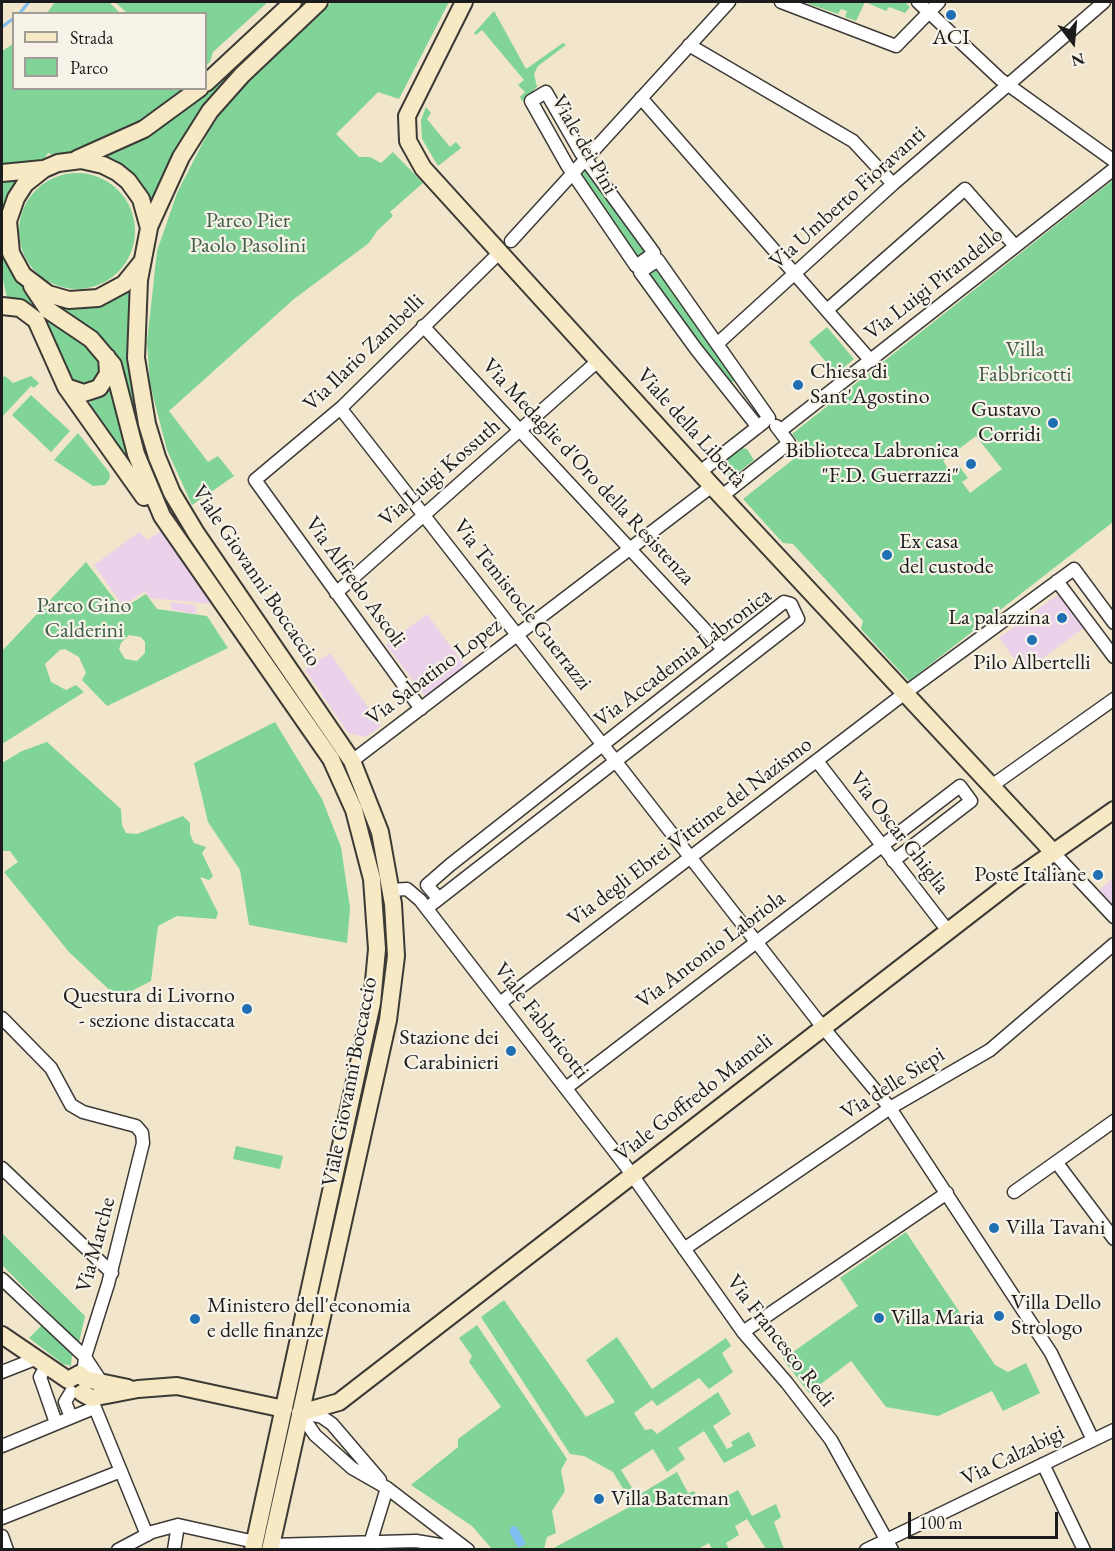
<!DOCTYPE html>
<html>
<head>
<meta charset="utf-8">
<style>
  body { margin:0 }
  #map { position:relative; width:1115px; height:1551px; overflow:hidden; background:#f1e5cb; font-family:"EB Garamond",serif }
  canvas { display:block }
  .frame { position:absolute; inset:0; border:3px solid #1c1c1c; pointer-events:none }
  .legend { position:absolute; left:12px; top:12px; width:195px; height:78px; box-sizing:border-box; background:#f7f3e8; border:2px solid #9f9d96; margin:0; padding:8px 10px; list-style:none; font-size:18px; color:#1c1c1c }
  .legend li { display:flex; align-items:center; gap:12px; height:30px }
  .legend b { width:30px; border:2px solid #9f9d96 }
  .north { position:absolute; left:1043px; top:12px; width:60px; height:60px; -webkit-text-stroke:4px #f7f3e8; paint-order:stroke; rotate:164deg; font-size:16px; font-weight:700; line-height:24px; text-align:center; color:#1c1c1c }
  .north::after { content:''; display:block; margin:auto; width:21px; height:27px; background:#1c1c1c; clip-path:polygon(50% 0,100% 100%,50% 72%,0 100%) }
  .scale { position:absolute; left:908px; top:1512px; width:150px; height:27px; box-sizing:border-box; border:3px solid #1c1c1c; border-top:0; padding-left:8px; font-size:18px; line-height:21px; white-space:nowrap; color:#1c1c1c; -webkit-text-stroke:4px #f7f3e8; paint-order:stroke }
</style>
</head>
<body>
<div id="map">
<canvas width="1115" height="1551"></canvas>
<div class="frame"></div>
<ul class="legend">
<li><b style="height:8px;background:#f6e9c3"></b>Strada</li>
<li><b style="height:16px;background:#80d497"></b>Parco</li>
</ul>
<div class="north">N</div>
<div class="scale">100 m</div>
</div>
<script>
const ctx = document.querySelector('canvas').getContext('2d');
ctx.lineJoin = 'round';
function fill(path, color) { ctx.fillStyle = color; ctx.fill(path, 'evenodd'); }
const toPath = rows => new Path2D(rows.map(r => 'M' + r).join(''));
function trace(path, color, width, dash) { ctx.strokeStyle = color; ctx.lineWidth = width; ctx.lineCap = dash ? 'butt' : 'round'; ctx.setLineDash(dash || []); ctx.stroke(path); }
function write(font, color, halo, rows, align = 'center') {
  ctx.font = font + ' "EB Garamond",serif'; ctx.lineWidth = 4.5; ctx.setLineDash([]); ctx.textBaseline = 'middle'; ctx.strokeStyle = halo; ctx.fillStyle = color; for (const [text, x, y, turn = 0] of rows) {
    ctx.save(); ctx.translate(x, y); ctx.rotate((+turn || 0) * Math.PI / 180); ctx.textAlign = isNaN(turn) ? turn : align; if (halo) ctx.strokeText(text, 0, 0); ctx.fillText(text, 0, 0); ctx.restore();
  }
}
const built = toPath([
  [162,530,211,604,150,598,145,591,123,606,94,565,139,532,147,540],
  [1060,593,1085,627,1024,672,999,638],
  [170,602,195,605,197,614,172,610],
  [427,614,465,666,425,696,386,645],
  [330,653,381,726,366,737,348,733,305,670],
  [1113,878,1113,907,1098,891]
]);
const green = toPath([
  [55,2,109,2,120,13,47,13],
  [115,2,268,2,213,52,210,62,206,65,206,14,127,13],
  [301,2,308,2,250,56,151,210,100,158],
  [332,2,449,2,399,99,378,92,336,134,359,157,370,157,381,163,393,152,423,183,390,212,393,216,377,231,369,243,294,299,169,411,208,462,218,456,234,476,192,505,167,450,150,384,147,342,157,251,177,193,217,115,249,80],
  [803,2,905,2,910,7,905,13,889,7,886,11,865,2,856,21,845,17,847,11,841,9,838,14],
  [494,11,526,69,563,43,566,45,538,66,534,74,537,87,522,101,520,97,525,92,518,85,524,80,482,30,476,35,474,33],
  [13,44,14,88,184,89,158,111,108,140,58,157,48,153,43,161,2,166,2,51],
  [426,107,431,113,427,119,450,147,456,142,461,148,438,166,422,139,421,120],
  [587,165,649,252,637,261,578,174],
  '19 231a58 58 0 1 1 116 0a58 58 0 1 1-116 0Z',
  [21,176,11,189,2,212,2,178],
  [1113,180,1113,522,909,681,861,629,863,621,828,582,793,544,783,543,743,499,805,450,792,434],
  [976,436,1002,469,970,493,962,482,968,478,959,466,951,472,943,461],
  [2,255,33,300,76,333,105,365,92,387,69,380,54,346,7,298,2,275],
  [656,264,738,378,727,386,645,272],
  [134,286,159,476,151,479,124,376,58,310,60,306,78,309,99,306],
  [827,327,854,359,836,374,809,342],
  [5,376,13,383,31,376,39,383,34,388,31,386,2,417,2,378],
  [112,378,134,462,129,464,89,410,92,396],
  [31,395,70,431,51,452,12,415],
  [78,433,109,472,110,478,105,485,93,486,54,460],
  [741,448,747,449,754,460,729,480,719,467],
  [86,562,122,609,146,594,157,609,207,616,228,648,107,706,82,680,86,673,79,657,65,649,60,650,45,664,51,682,66,690,76,685,84,692,2,744,2,651],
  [129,635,141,637,145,642,145,653,137,661,125,659,119,649,121,643],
  [275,722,322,799,341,847,350,908,347,943,249,925,240,870,208,822,194,763],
  [47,742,121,809,122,825,126,833,137,834,183,816,190,823,190,834,194,843,206,847,202,853,213,876,209,880,200,877,218,913,216,919,177,916,158,926,151,981,118,998,69,952,4,872,18,862,10,851,2,851,2,763,22,751],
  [386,915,392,967,295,1400,382,919],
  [236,1146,283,1156,280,1169,233,1159],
  [906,1232,995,1365,1008,1372,1026,1363,1040,1393,1003,1411,992,1391,938,1416,886,1407,851,1361,809,1393,783,1359,858,1306,840,1278],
  [2,1233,85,1316,79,1343,2,1265],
  [504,1300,586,1417,615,1402,586,1360,617,1337,652,1389,726,1338,731,1346,722,1353,733,1372,709,1389,699,1378,657,1406,652,1400,634,1413,645,1430,652,1429,657,1434,718,1392,731,1414,713,1426,727,1449,733,1446,731,1442,749,1432,756,1446,724,1463,704,1431,678,1448,685,1459,667,1472,653,1449,621,1470,637,1496,677,1472,688,1493,694,1491,705,1508,738,1490,752,1516,776,1504,781,1517,774,1522,784,1549,766,1549,747,1519,735,1526,739,1535,726,1543,729,1549,712,1549,709,1543,696,1550,552,1549,633,1505,613,1472,584,1456,570,1454,481,1317],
  [42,1325,72,1355,71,1366,63,1364,29,1338],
  [477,1325,567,1459,561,1470,565,1491,552,1511,556,1533,547,1537,544,1549,492,1549,472,1526,411,1485,458,1447,458,1439,501,1407,469,1362,472,1356,459,1338]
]);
const water = toPath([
  [512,1526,517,1527,526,1544,518,1548,509,1531]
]);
const stream = toPath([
  [19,14,29,2],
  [2,27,14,18]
]);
const street = toPath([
  [781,2,896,46,939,2],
  [918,2,1000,79,1114,161],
  [689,45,853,141,893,184],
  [546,92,581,153,654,253,636,266,567,165,531,101,546,92],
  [641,98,871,361],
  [511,241,729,2],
  [827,310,965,189,1015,246],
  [423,326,721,647],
  [717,344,893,184,1104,2],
  [341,409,821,1025,890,1108,1051,1353,1093,1440],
  [758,427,696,349,640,272,658,260,769,418],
  [780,431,1114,169],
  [700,472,764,422],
  [722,496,789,443,776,426],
  [1057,581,1114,657],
  [336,593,599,360],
  [421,709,255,480,342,407,499,253],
  [352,761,712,486],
  [817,761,948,931],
  [990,787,1114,699],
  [1053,852,1114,917],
  [391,890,407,889,420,900,625,1165,743,1332,787,1383,831,1440,892,1550],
  [427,908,798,619,791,604,784,602,450,865,427,885,438,898],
  [500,1003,905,693,1074,569,1114,623],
  [2,1018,51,1068,71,1105,83,1112,136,1126,142,1133,143,1143,108,1284,85,1357,83,1376],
  [566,1088,960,786,971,801,893,861],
  [1057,1163,1114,1239],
  [2,1168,112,1273],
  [1014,1192,1114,1121],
  [684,1249,890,1108,990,1050,1114,944],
  [2,1279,85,1357,102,1383],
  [743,1332,947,1193],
  [46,1366,40,1377,56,1423],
  [2,1372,35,1359],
  [71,1392,65,1402,71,1417],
  [91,1398,147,1535],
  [300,1413,315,1435,352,1468,387,1488,468,1550],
  [303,1413,322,1417,332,1424,380,1480],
  [2,1446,94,1408],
  [1043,1464,1084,1550],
  [2,1518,121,1471],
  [2,1536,7,1550],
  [271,1545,416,1541,464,1549],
  [369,1547,387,1488],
  [118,1550,152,1532,178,1525,255,1542],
  [174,1550,178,1525],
  [866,1550,1114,1430]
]);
const secondary = toPath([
  [464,2,407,116,408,141,423,168,712,486,1053,852],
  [206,83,293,2],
  [77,159,144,129,200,88],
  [2,173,43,169],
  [149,227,181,157,210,111,242,75,319,2],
  [141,263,124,284,98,298,69,300,48,294,23,275,11,253,8,221,16,198,25,184,44,169,58,163,81,160,103,165,117,172,128,181,141,199,149,228,139,280,136,358,147,424,157,457,172,493,196,533,352,761,380,832,393,904,396,956,388,1020,270,1550],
  [32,286,48,310,91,339,113,365,136,454,162,516,331,759,354,810,372,879,377,949,372,1003,253,1550],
  [2,306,20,308,36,320,66,387,144,497],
  [66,387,84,393,99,388,108,374,107,357],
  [2,1335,68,1380],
  [68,1380,79,1374,85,1379,128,1388],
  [82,1393,91,1398,138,1389,177,1386,284,1409],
  [300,1413,339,1402,1013,881,1114,810]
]);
const markers = [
  [951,15,6,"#1f6fb2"],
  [798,385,6,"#1f6fb2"],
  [1053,423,6,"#1f6fb2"],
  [971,464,6,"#1f6fb2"],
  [887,555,6,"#1f6fb2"],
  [1062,618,6,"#1f6fb2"],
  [1032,640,6,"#1f6fb2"],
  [1098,875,6,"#1f6fb2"],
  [247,1009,6,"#1f6fb2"],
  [511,1051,6,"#1f6fb2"],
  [994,1228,6,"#1f6fb2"],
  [999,1316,6,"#1f6fb2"],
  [879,1318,6,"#1f6fb2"],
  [195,1319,6,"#1f6fb2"],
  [599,1499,6,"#1f6fb2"]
];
const poiNames = [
  ["ACI",951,38,"center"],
  ["Chiesa di",810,372],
  ["Sant'Agostino",810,397],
  ["Gustavo",1041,410,"right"],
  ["Corridi",1041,435,"right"],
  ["Biblioteca Labronica",959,451,"right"],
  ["\"F.D. Guerrazzi\"",959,476,"right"],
  ["Ex casa",899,542],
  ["del custode",899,567],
  ["La palazzina",1050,618,"right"],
  ["Pilo Albertelli",1032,663,"center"],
  ["Poste Italiane",1086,875,"right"],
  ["Questura di Livorno",235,996,"right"],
  ["- sezione distaccata",235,1021,"right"],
  ["Stazione dei",499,1038,"right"],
  ["Carabinieri",499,1063,"right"],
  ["Villa Tavani",1006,1228],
  ["Villa Dello",1011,1303],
  ["Strologo",1011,1328],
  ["Ministero dell'economia",207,1306],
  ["e delle finanze",207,1331],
  ["Villa Maria",891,1318],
  ["Villa Bateman",611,1499]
];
const streetNames = [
  ["Viale dei Pini",584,145,60],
  ["Via Umberto Fioravanti",848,198,-42],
  ["Via Luigi Pirandello",934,284,-38],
  ["Via Ilario Zambelli",364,353,-44],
  ["Viale della Libertà",691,428,48],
  ["Via Medaglie d'Oro della Resistenza",588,472,47],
  ["Via Luigi Kossuth",440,473,-41],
  ["Viale Giovanni Boccaccio",256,576,56],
  ["Via Alfredo Ascoli",355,582,54],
  ["Via Temistocle Guerrazzi",522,605,52],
  ["Via Accademia Labronica",683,658,-37],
  ["Via Sabatino Lopez",434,672,-37],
  ["Via degli Ebrei Vittime del Nazismo",690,832,-37],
  ["Via Oscar Ghiglia",899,833,52],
  ["Via Antonio Labriola",711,950,-37],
  ["Viale Fabbricotti",541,1021,52],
  ["Viale Giovanni Boccaccio",350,1082,-79],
  ["Via delle Siepi",893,1084,-32],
  ["Viale Goffredo Mameli",694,1098,-38],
  ["Via Marche",96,1245,-75],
  ["Via Francesco Redi",780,1341,52],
  ["Via Calzabigi",1013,1456,-26]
];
const parkNames = [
  ["Parco Pier",248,221],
  ["Paolo Pasolini",248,246],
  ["Villa",1025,350],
  ["Fabbricotti",1025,375],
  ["Parco Gino",84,606],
  ["Calderini",84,631]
];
fill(built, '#ecd1ea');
fill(green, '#80d497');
fill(water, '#80bdf3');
trace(stream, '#80bdf3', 3);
trace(street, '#3c3a36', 15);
trace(secondary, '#3c3a36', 20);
trace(street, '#fff', 12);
trace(secondary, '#f6e9c3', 16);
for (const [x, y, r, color] of markers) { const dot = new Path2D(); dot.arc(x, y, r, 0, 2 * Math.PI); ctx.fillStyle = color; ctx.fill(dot); trace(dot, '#f7f3e8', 2); }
write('22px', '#1c1c1c', '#f7f3e8', poiNames, 'left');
write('22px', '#1c1c1c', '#f7f3e8', streetNames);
write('22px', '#3f5c47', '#f7f3e8', parkNames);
</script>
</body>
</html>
